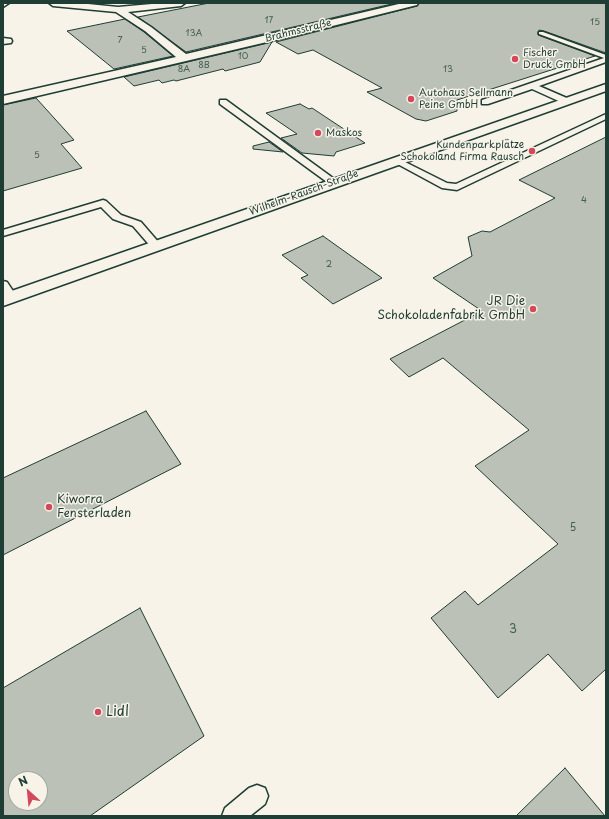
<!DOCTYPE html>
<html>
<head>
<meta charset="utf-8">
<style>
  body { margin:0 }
  #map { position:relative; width:609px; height:819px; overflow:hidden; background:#f7f3e8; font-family:"Playpen Sans",sans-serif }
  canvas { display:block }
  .frame { position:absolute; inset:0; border:4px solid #1f3d34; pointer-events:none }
  .north { position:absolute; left:8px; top:771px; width:40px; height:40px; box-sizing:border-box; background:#f7f3e8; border:1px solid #a1aaa0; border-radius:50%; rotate:333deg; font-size:11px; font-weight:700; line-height:16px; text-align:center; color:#1f3d34 }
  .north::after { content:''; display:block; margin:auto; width:14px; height:18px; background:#d1495b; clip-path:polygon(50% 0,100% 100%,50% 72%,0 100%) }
</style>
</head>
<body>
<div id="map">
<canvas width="609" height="819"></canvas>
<div class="frame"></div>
<div class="north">N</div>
</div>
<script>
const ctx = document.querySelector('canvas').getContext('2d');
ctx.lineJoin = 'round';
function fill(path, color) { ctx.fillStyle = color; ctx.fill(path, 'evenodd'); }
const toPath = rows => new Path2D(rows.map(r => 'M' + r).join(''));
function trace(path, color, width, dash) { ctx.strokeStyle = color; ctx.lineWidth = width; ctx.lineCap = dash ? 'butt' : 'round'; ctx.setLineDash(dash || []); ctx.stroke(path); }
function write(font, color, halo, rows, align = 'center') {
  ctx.font = font + ' "Playpen Sans",sans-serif'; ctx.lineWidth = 3; ctx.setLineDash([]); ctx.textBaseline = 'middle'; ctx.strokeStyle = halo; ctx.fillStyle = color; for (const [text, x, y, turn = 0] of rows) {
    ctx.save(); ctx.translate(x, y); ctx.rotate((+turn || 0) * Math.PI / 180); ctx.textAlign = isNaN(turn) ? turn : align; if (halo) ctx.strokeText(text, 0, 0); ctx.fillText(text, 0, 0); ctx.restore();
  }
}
const building = toPath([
  [209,3,396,3,186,52,138,17,209,3],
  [419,3,606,3,606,53,544,31,539,30,538,32,538,35,595,56,457,100,457,111,426,121,416,119,367,92,382,88,313,50,298,54,276,42,417,6,419,3],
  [125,19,144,32,173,56,114,69,67,31,125,19],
  [272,42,260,62,225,71,223,69,176,81,174,80,162,83,159,80,134,86,124,77,272,42],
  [36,98,74,140,61,144,82,168,3,191,3,105,36,98],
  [300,104,309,109,312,108,365,143,336,152,334,156,302,153,281,138,297,134,266,113,300,104],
  [606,137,606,669,582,691,548,654,498,698,431,618,465,591,478,605,558,544,475,466,529,430,443,358,409,377,390,359,482,311,433,278,472,256,468,237,482,231,490,232,555,198,519,180,606,137],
  [269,142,283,152,253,149,253,146,269,142],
  [323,236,382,278,333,304,301,278,308,275,282,255,323,236],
  [146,411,181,464,3,555,3,478,146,411],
  [140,608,204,736,90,816,3,816,3,688,140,608],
  [16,779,40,779,40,803,16,803,16,779],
  [565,768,605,816,516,816,565,768]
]);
const lane = toPath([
  [539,32,543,32,606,55,606,62,539,86,569,99,569,103,563,103,532,89,488,104,482,104,482,100,604,58,539,34,539,32],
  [220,100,226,100,337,181,339,183,337,185,331,185,220,104,220,100],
  [606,114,606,119,457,190,442,188,392,161,393,159,399,159,447,183,456,184,606,114],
  [103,200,106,201,121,215,141,222,160,244,161,246,160,248,152,248,133,226,113,219,101,207,3,236,3,230,103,200],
  [3,281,7,282,17,297,15,300,7,300,3,294,3,281],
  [257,785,265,788,268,796,265,804,250,816,222,816,225,808,249,788,257,785]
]);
const street = toPath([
  [3,3,9,3,3,7,3,3],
  [49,3,78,3,118,7,163,3,185,3,181,6,128,12,151,27,186,54,403,3,418,3,417,5,284,38,3,104,3,96,176,57,145,31,116,12,53,6,49,3],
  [3,38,11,39,12,41,11,43,3,44,3,38]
]);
const secondary = toPath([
  [606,84,606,91,3,306,3,294,606,84]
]);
const markers = [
  [515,59,4,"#d1495b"],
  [411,99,4,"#d1495b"],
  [318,133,4,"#d1495b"],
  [532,151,4,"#d1495b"],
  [533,309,4,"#d1495b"],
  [49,507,4,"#d1495b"],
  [98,712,4,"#d1495b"]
];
const farNumbernames = [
  ["17",269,21],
  ["15",595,23],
  ["13A",194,34],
  ["7",120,41],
  ["5",144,51],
  ["10",243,57],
  ["8B",204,66],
  ["8A",184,70],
  ["13",448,70],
  ["5",37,156],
  ["4",584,201],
  ["2",329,265]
];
const farStreetnames = [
  ["Brahmsstraße",298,31,-14],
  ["Wilhelm-Rausch-Straße",304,193,-20]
];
const farPoinames = [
  ["Fischer",523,53],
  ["Druck GmbH",523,65],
  ["Autohaus Sellmann",419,93],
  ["Peine GmbH",419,105],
  ["Maskos",326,133],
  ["Kundenparkplätze",524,145,"right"],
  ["Schokoland Firma Rausch",524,157,"right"]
];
const numberNames = [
  ["5",573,528]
];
const poiNames = [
  ["JR Die",525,302],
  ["Schokoladenfabrik GmbH",525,316],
  ["Kiworra",57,500,"left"],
  ["Fensterladen",57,514,"left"]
];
const nearNumbernames = [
  ["3",513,630]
];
const nearPoinames = [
  ["Lidl",106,712]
];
fill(building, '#bbc1b6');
trace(building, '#1f3d34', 1);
trace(lane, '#1f3d34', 3);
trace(street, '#1f3d34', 3);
trace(secondary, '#1f3d34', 3);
fill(lane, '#f7f3e8');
fill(street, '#f7f3e8');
fill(secondary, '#f7f3e8');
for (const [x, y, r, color] of markers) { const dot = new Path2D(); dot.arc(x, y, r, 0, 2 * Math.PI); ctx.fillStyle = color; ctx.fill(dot); trace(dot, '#f7f3e8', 1.5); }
write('9px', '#465e54', null, farNumbernames);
write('10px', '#1f3d34', '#f7f3e8', farStreetnames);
write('10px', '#1f3d34', '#f7f3e8', farPoinames, 'left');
write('10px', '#465e54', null, numberNames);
write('12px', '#1f3d34', '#f7f3e8', poiNames, 'right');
write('12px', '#465e54', null, nearNumbernames);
write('14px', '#1f3d34', '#f7f3e8', nearPoinames, 'left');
</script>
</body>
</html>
